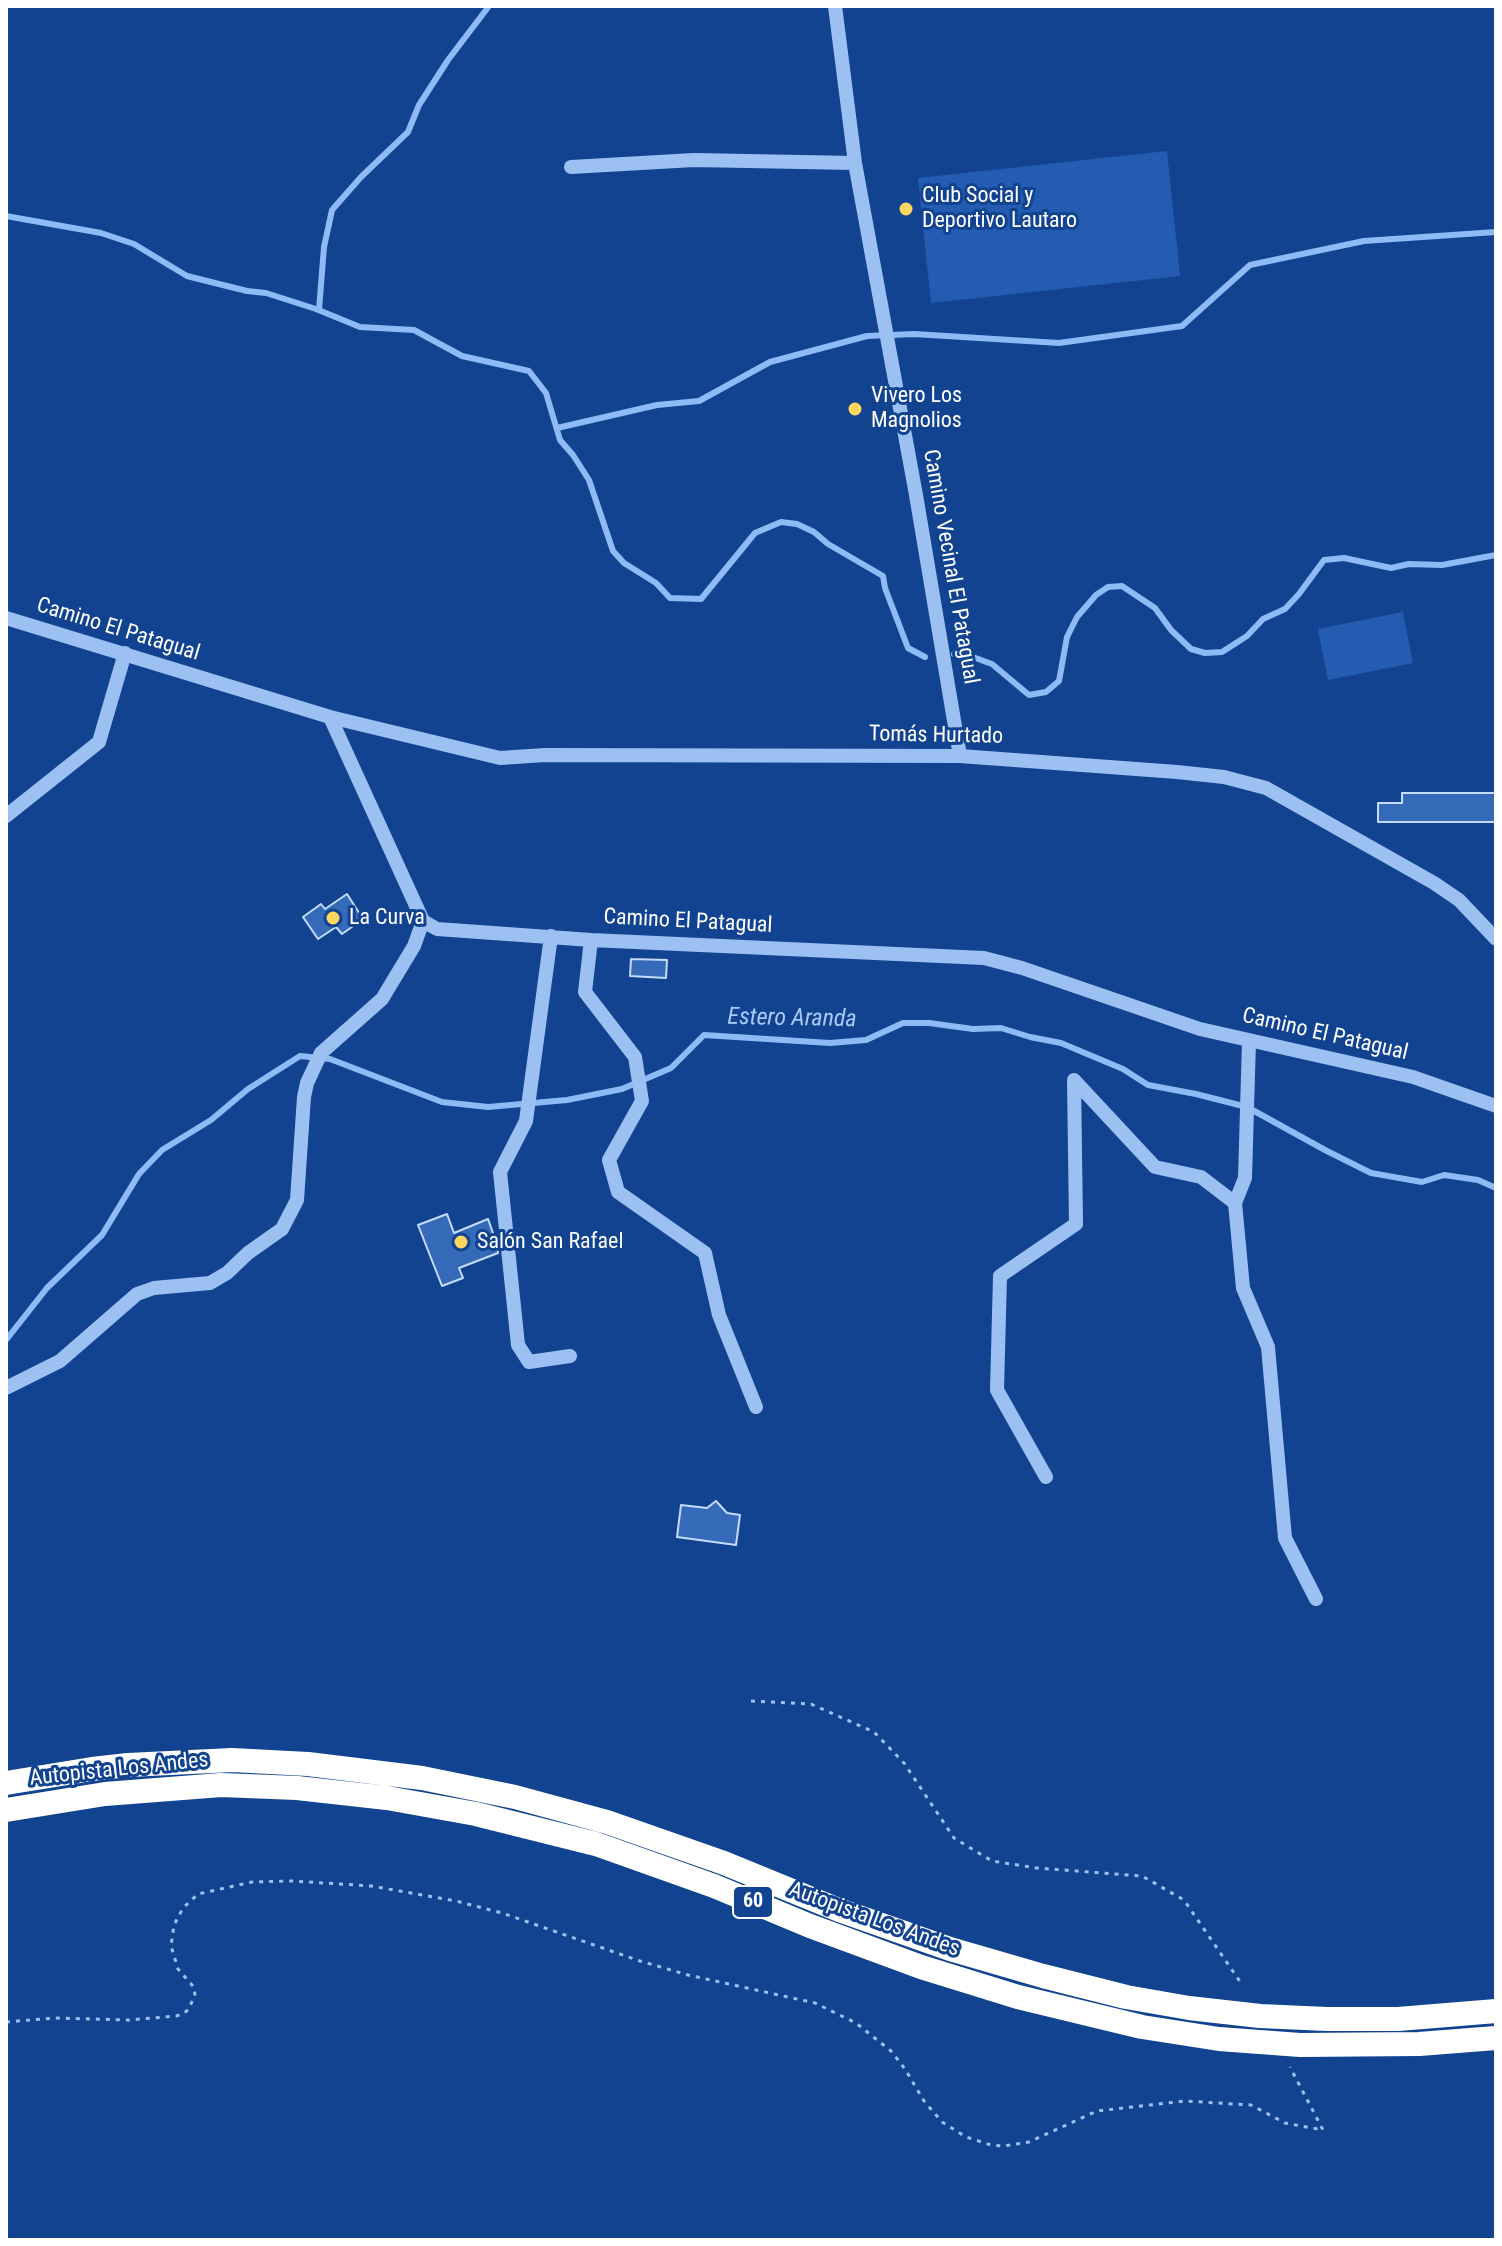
<!DOCTYPE html>
<html>
<head>
<meta charset="utf-8">
<style>
  body { margin:0 }
  #map { position:relative; width:1502px; height:2246px; overflow:hidden; background:#114391; font-family:"Roboto Condensed",sans-serif }
  canvas { display:block }
  .frame { position:absolute; inset:0; border:8px solid #fff; pointer-events:none }
</style>
</head>
<body>
<div id="map">
<canvas width="1502" height="2246"></canvas>
<div class="frame"></div>
</div>
<script>
const ctx = document.querySelector('canvas').getContext('2d');
ctx.lineJoin = 'round';
function fill(path, color) { ctx.fillStyle = color; ctx.fill(path, 'evenodd'); }
const toPath = rows => new Path2D(rows.map(r => 'M' + r).join(''));
function trace(path, color, width, dash) { ctx.strokeStyle = color; ctx.lineWidth = width; ctx.lineCap = dash ? 'butt' : 'round'; ctx.setLineDash(dash || []); ctx.stroke(path); }
function write(font, color, halo, rows, align = 'center') {
  ctx.font = font + ' "Roboto Condensed",sans-serif'; ctx.lineWidth = 6; ctx.setLineDash([]); ctx.textBaseline = 'middle'; ctx.strokeStyle = halo; ctx.fillStyle = color; for (const [text, x, y, turn = 0] of rows) {
    ctx.save(); ctx.translate(x, y); ctx.rotate((+turn || 0) * Math.PI / 180); ctx.textAlign = isNaN(turn) ? turn : align; if (halo) ctx.strokeText(text, 0, 0); ctx.fillText(text, 0, 0); ctx.restore();
  }
}
const green = toPath([
  [1167,151,1180,276,931,303,918,178],
  [1403,612,1413,663,1328,680,1318,629]
]);
const stream = toPath([
  [6,216,101,233,134,244,187,276,247,291,266,293,316,309,360,327,414,330,462,356,529,371,546,393,560,440,573,455,589,480,613,551,624,563,656,583,670,598,701,599,755,533,781,522,797,524,814,532,828,544,883,576,885,588,908,648,925,657],
  [319,310,324,247,332,210,361,177,408,132,419,105,448,60,489,6],
  [557,428,657,405,699,401,770,362,867,336,914,334,1059,343,1182,326,1250,265,1364,241,1496,232],
  [954,654,970,656,992,664,1029,695,1046,692,1059,681,1067,637,1077,617,1096,595,1108,587,1122,586,1155,608,1171,630,1191,649,1205,653,1222,652,1247,636,1263,619,1285,609,1299,594,1324,560,1344,558,1391,568,1409,564,1442,565,1496,555],
  [6,1340,47,1288,102,1235,139,1174,162,1150,211,1120,248,1089,300,1056,330,1059,442,1102,488,1107,567,1100,622,1089,671,1068,704,1035,830,1043,866,1040,903,1023,929,1023,973,1029,1001,1028,1030,1037,1061,1043,1123,1069,1148,1085,1196,1094,1247,1107,1325,1150,1371,1173,1422,1182,1444,1175,1478,1180,1496,1188]
]);
const building = toPath([
  [1402,793,1496,793,1496,822,1378,822,1378,803,1402,803,1402,793],
  [347,894,363,919,342,934,336,927,318,939,303,917,321,904,325,909,347,894],
  [631,959,667,960,666,978,630,976,631,959],
  [447,1214,454,1233,488,1219,497,1244,498,1253,459,1268,463,1278,442,1286,418,1225,447,1214],
  [716,1501,727,1513,740,1515,736,1545,677,1537,681,1505,707,1508,716,1501]
]);
const path = toPath([
  [751,1701,811,1704,874,1732,904,1763,954,1838,992,1861,1037,1868,1142,1876,1184,1900,1241,1983],
  [6,2022,55,2018,129,2020,176,2016,183,2014,189,2009,195,1994,193,1986,178,1969,171,1946,174,1925,183,1908,198,1894,252,1882,292,1881,371,1886,456,1901,502,1913,640,1961,688,1975,815,2003,856,2023,891,2051,905,2069,924,2101,942,2122,966,2137,991,2145,1004,2146,1029,2142,1097,2111,1185,2101,1251,2105,1285,2123,1323,2130,1290,2067]
]);
const minor = toPath([
  [835,6,855,163,916,495,960,756],
  [571,167,694,160,855,163],
  [6,618,330,717,423,921,437,929,591,940,984,958,1022,968,1200,1029,1413,1077,1496,1106],
  [330,717,500,758,545,755,960,756,1177,772,1224,777,1266,788,1434,883,1459,900,1496,939],
  [6,816,99,742,125,653],
  [551,936,526,1121,500,1172,518,1345,529,1362,570,1356],
  [591,940,585,992,635,1057,642,1101,609,1160,618,1192,705,1253,719,1315,756,1407],
  [1249,1041,1245,1178,1235,1203,1243,1288,1268,1347,1285,1538,1316,1599],
  [6,1388,60,1361,137,1294,154,1288,210,1283,227,1273,248,1253,282,1229,297,1200,304,1097,307,1083,321,1053,382,999,414,946,423,921],
  [1046,1477,997,1390,1000,1276,1076,1224,1074,1080,1155,1167,1201,1177,1235,1203]
]);
const highway = toPath([
  [6,1783,92,1769,128,1765,232,1760,308,1764,422,1778,515,1797,607,1822,724,1863,839,1910,950,1949,1043,1976,1126,1997,1189,2008,1260,2016,1327,2019,1398,2019,1496,2011],
  [6,1810,105,1794,221,1785,297,1788,387,1798,476,1814,596,1844,714,1886,810,1926,921,1967,1018,1997,1142,2027,1219,2039,1300,2045,1419,2044,1496,2038]
]);
const markers = [
  [906,209,8,"#ffd75e"],
  [855,409,8,"#ffd75e"],
  [333,918,8,"#ffd75e"],
  [461,1242,8,"#ffd75e"]
];
const shields = [
  [753,1902,40]
];
const shieldNames = [
  ["60",753,1902]
];
const poiNames = [
  ["Club Social y",922,196],
  ["Deportivo Lautaro",922,221],
  ["Vivero Los",871,396],
  ["Magnolios",871,421],
  ["La Curva",349,918],
  ["Salón San Rafael",477,1242]
];
const streetNames = [
  ["Camino Vecinal El Patagual",950,567,80],
  ["Camino El Patagual",118,630,17],
  ["Tomás Hurtado",936,736,1],
  ["Camino El Patagual",688,922,3],
  ["Camino El Patagual",1325,1035,13],
  ["Autopista Los Andes",119,1770,-6],
  ["Autopista Los Andes",874,1920,20]
];
const waterNames = [
  ["Estero Aranda",792,1019,1]
];
fill(green, '#235cb0');
trace(stream, '#8ebaf6', 6);
fill(building, '#356ab8');
trace(building, '#c4dbfd', 2);
trace(path, '#9dc0f2', 3, [4, 6]);
trace(minor, '#9dc0f2', 14);
trace(highway, '#fff', 24);
for (const [x, y, r, color] of markers) { const dot = new Path2D(); dot.arc(x, y, r, 0, 2 * Math.PI); ctx.fillStyle = color; ctx.fill(dot); trace(dot, '#114391', 3); }
for (const [x, y, w] of shields) { const box = new Path2D(); box.roundRect(x - w / 2, y - 16, w, 32, 6); ctx.fillStyle = '#114391'; ctx.fill(box); trace(box, '#fff', 2); }
write('bold 20px', '#fff', null, shieldNames);
write('22px', '#fff', '#114391', poiNames, 'left');
write('22px', '#fff', '#114391', streetNames);
write('italic 24px', '#a9caf9', '#114391', waterNames);
</script>
</body>
</html>
